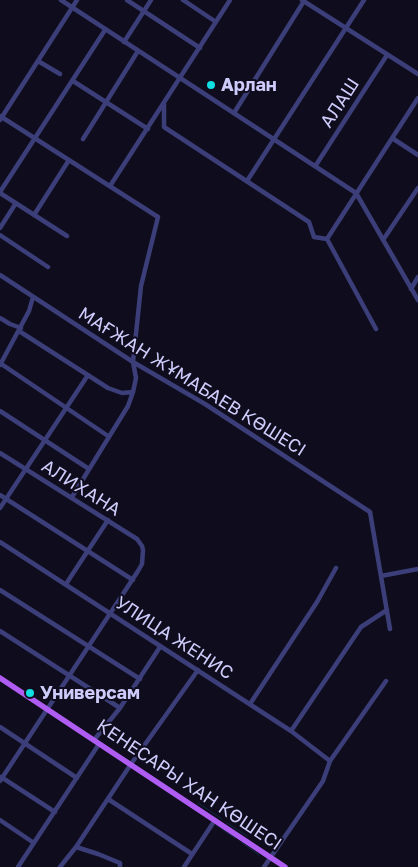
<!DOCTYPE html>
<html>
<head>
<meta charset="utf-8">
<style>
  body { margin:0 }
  canvas { display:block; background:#0f0d1d }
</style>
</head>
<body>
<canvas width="418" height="867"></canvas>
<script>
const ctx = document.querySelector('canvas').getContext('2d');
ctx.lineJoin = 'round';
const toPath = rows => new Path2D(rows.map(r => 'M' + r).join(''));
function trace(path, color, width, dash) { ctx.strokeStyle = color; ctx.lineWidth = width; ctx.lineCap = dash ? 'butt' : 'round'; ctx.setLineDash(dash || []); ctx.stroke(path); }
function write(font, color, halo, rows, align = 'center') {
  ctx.font = font + ' "Golos Text",sans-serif'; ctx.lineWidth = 4; ctx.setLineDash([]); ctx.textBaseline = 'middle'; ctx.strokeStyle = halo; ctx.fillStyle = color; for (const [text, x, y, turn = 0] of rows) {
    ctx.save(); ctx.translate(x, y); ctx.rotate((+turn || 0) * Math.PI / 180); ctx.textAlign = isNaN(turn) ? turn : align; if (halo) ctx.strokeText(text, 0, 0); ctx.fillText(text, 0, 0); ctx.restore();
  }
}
const stream = toPath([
  [198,803,222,819],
  [227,823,247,836],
  [216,825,235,838],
  [241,842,259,855]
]);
const minor = toPath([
  [61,0,356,193,418,300],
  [127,0,200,48],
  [183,0,216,22],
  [302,0,418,74],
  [124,42,151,0],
  [38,61,60,74],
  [73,81,148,129],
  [164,104,164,127,309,222,314,237,327,239,376,329],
  [234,113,304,1],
  [0,116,158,217,141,286,133,362,136,378,133,392,128,406,72,497],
  [0,120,77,0],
  [392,138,418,155],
  [83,139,138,51],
  [316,165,387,55],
  [247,181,364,0],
  [110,186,230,0],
  [0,192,105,30],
  [0,193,67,236],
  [34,215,69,160],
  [0,228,16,203],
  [0,235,48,267],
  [327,239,418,98],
  [383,240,418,188],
  [0,275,133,362,205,404,370,512,390,629],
  [411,289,418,277],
  [0,318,10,324,21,328],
  [19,331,108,388,122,393,133,392],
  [0,363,108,436],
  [0,365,29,311,33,297],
  [0,411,89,469],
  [0,453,137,539,142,546,143,550,142,564,138,571,0,781],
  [0,495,133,580],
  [0,508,88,375],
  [0,542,291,731,330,761],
  [381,576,418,569],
  [66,584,108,520],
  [0,590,140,679],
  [0,631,120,708],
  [250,704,317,602,336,568],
  [0,727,77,778],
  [291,731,361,627,387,610],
  [94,740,120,708,160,647],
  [1,777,55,812],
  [108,799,192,854],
  [0,820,34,843],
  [76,847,98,854,120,863,120,867],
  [18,867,99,744],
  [60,867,76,847,131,764,198,670],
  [184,867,215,820],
  [264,867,323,781,330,761,386,681]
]);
const major = toPath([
  [0,678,285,867]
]);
const markers = [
  [211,85,5,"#11dee3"],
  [30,693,5,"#11dee3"]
];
const poiNames = [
  ["Арлан",221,85],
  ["Универсам",40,693]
];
const streetNames = [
  ["АЛАШ",340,103,-57],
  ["МАҒЖАН ЖҰМАБАЕВ КӨШЕСІ",192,382,32],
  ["АЛИХАНА",81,488,32],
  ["УЛИЦА ЖЕНИС",174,638,33],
  ["КЕНЕСАРЫ ХАН КӨШЕСІ",189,785,34]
];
trace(stream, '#112842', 1);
trace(minor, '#3b3e78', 4.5);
trace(major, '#af5cf3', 5.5);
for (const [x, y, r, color] of markers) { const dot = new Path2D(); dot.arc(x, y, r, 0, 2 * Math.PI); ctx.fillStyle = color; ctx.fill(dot); trace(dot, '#0f0d1d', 2); }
write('bold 18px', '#ceccfb', '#0f0d1d', poiNames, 'left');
write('18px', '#ceccfb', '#0f0d1d', streetNames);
</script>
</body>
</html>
